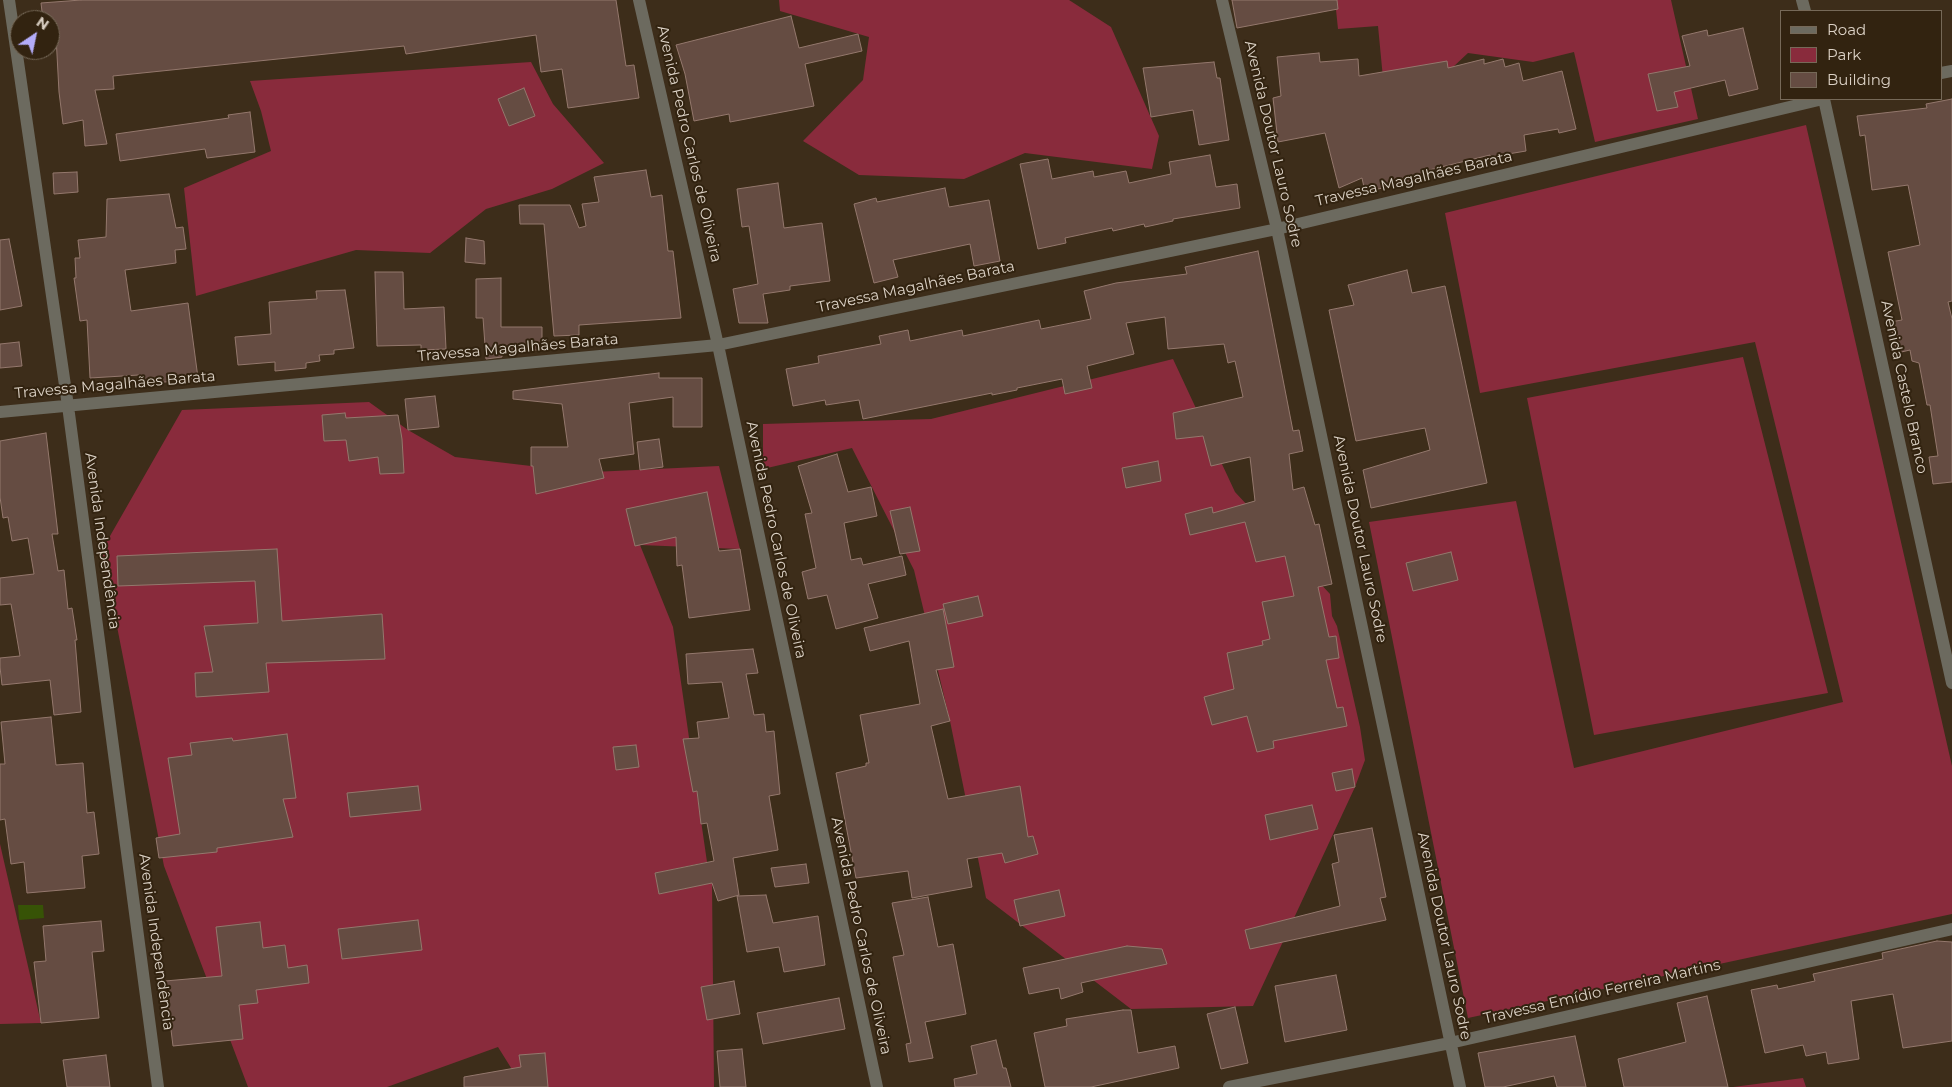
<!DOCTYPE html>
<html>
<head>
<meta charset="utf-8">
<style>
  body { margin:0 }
  #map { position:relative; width:1952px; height:1087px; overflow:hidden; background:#3d2d1a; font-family:Montserrat,sans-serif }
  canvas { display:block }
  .legend { position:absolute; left:1780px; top:10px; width:162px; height:90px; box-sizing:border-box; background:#322310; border:1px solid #766958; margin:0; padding:6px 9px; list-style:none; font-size:15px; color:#dbd1c5 }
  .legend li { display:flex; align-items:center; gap:10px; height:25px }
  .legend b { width:25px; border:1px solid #766958 }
  .north { position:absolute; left:10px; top:10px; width:50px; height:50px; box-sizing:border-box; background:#322310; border:1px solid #766958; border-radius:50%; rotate:34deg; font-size:14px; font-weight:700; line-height:20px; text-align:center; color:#dbd1c5 }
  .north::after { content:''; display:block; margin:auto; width:18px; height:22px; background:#b3acf9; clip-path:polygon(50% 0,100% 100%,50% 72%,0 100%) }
</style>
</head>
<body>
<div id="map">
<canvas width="1952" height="1087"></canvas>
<ul class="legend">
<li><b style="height:6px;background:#6c6a5f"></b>Road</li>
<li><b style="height:14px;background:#892b3c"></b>Park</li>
<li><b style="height:14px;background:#654c42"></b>Building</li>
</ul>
<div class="north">N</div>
</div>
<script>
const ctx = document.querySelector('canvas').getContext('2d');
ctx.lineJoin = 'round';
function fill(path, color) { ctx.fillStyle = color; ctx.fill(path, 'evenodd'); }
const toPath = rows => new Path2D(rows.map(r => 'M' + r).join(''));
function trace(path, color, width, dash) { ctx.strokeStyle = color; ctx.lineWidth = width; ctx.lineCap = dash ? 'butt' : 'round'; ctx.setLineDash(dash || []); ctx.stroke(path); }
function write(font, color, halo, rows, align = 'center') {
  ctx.font = font + ' Montserrat,sans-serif'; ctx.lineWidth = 4; ctx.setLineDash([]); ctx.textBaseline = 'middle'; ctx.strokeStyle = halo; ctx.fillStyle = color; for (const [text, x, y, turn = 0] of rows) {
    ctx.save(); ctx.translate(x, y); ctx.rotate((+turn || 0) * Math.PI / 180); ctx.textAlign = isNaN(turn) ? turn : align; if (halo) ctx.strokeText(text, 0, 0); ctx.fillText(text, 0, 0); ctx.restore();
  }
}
const green = toPath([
  [779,0,1069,0,1111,27,1159,136,1152,169,1025,153,964,179,859,175,803,141,863,80,869,37,780,11],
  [1335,0,1671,0,1698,119,1595,142,1574,52,1533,62,1468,53,1422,96,1385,99,1378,26,1338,29],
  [531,62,553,104,604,163,552,189,486,209,430,253,356,250,196,296,184,188,271,151,261,111,250,81],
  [1806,125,1952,766,1952,914,1468,1018,1369,522,1516,501,1574,768,1843,702,1755,342,1480,393,1445,213],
  [1743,357,1828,693,1594,735,1527,398],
  [1173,359,1235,492,1330,594,1332,616,1337,626,1360,727,1365,760,1355,787,1253,1006,1131,1009,986,898,950,721,914,570,852,448,763,469,763,424,931,419],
  [369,402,408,430,455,457,531,466,558,466,593,472,719,466,740,549,640,545,673,627,707,862,655,873,659,894,712,883,714,1087,523,1087,498,1047,387,1087,248,1087,164,866,102,550,182,410],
  [0,844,41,1023,0,1024],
  [1803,1078,1806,1087,1733,1087]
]);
const water = toPath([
  [18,905,43,905,44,918,19,920]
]);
const building = toPath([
  [81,0,616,0,626,66,634,65,639,98,568,108,562,69,541,72,536,35,406,54,404,46,113,76,114,89,95,90,107,144,85,146,83,120,63,124,59,92,56,36,50,36,50,20,43,20,41,3,81,0],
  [1232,0,1337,0,1338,9,1237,28,1232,0],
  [791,16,799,48,858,34,862,51,805,64,814,106,730,122,729,114,694,121,685,74,676,45,791,16],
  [1743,28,1758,89,1729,96,1725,80,1674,92,1678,107,1657,111,1648,74,1690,66,1682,36,1707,30,1708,36,1743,28],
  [1319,53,1320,62,1358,59,1359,76,1447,61,1448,68,1484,59,1484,64,1503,59,1505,67,1519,63,1523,81,1562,71,1576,129,1559,133,1558,129,1524,135,1526,151,1490,157,1490,155,1425,171,1426,178,1365,192,1362,178,1339,188,1325,133,1278,142,1273,98,1281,96,1277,57,1319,53],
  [1214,62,1217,78,1220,78,1229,140,1199,145,1193,110,1151,117,1143,68,1214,62],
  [524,88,535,116,509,126,498,99,524,88],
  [1952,99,1952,301,1948,302,1952,319,1952,482,1933,484,1929,457,1938,456,1930,405,1927,405,1919,363,1912,361,1910,350,1897,353,1890,322,1902,320,1888,252,1920,245,1908,185,1872,190,1865,135,1860,136,1857,116,1927,108,1926,104,1952,99],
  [250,112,255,152,207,158,205,149,120,161,116,134,229,118,228,115,250,112],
  [1210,155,1216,187,1237,184,1240,208,1173,219,1173,221,1145,227,1144,224,1113,231,1112,228,1065,238,1066,243,1038,249,1020,164,1048,159,1052,179,1093,171,1094,177,1126,171,1129,183,1171,174,1169,162,1210,155],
  [646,170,651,197,662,195,668,251,673,251,681,318,579,325,579,335,554,336,544,224,520,224,519,205,570,205,579,228,586,226,582,204,599,202,594,177,646,170],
  [77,172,78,192,54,194,53,173,77,172],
  [778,183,784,228,822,223,830,281,790,286,790,290,763,294,768,323,739,323,733,289,758,284,749,226,742,227,737,189,778,183],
  [945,188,949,207,989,200,1000,261,974,266,970,244,893,260,898,277,874,283,854,204,876,198,877,202,945,188],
  [169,194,176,228,183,227,186,249,175,250,176,263,125,270,131,311,188,303,198,378,140,385,139,375,90,378,87,320,80,321,74,278,76,278,75,258,80,258,78,240,106,237,107,199,169,194],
  [466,238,484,241,485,264,465,262,466,238],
  [9,239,22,306,0,310,0,240,9,239],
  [1258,251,1293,431,1299,430,1303,451,1289,454,1293,490,1304,487,1315,525,1319,524,1332,584,1318,587,1329,637,1336,636,1339,658,1326,660,1337,708,1343,707,1347,726,1273,741,1274,748,1257,752,1247,716,1212,725,1204,697,1234,689,1227,653,1263,645,1262,641,1270,639,1262,602,1294,596,1285,556,1256,562,1245,522,1190,535,1185,514,1212,507,1213,513,1255,501,1250,457,1211,466,1203,436,1176,439,1173,413,1243,397,1235,361,1228,363,1224,344,1168,349,1165,317,1126,323,1134,354,1087,366,1092,388,1065,394,1062,379,1017,388,1017,390,992,395,992,393,863,419,859,400,826,405,825,400,793,406,786,369,819,363,818,356,881,344,879,336,908,330,910,341,962,330,963,336,1039,320,1041,329,1091,319,1084,291,1116,283,1187,274,1185,267,1258,251],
  [1407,270,1412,293,1445,286,1487,483,1371,508,1363,470,1430,450,1425,428,1356,441,1329,310,1354,305,1348,285,1407,270],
  [375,272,403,272,404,309,444,307,446,349,421,350,421,345,377,346,375,272],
  [501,278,501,327,542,327,542,350,502,350,502,357,486,359,483,318,476,318,476,279,501,278],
  [345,290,354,348,334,350,334,354,319,355,320,361,306,363,306,368,275,371,275,362,238,365,235,337,271,334,269,302,317,299,316,291,345,290],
  [19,342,22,366,0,368,0,344,19,342],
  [659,373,659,378,702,378,702,427,673,427,673,397,629,403,634,454,599,459,604,478,536,494,533,466,531,466,531,447,568,447,562,404,513,399,513,391,659,373],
  [435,396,439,427,408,430,405,399,435,396],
  [345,413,346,418,398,415,402,439,404,473,380,474,378,457,349,461,346,440,324,441,322,415,345,413],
  [46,433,58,534,52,534,58,571,64,570,68,609,72,608,77,640,75,640,81,712,54,715,50,680,2,685,0,667,0,658,20,656,11,604,0,605,0,578,34,574,28,538,12,541,8,517,3,518,0,497,0,441,46,433],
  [659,439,663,467,640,470,637,442,659,439],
  [837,454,848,492,871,487,877,516,844,523,851,560,861,558,863,565,902,556,906,575,868,584,878,618,836,629,827,595,808,599,802,572,816,568,805,514,812,513,798,466,837,454],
  [1158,461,1161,481,1126,488,1122,468,1158,461],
  [707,492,719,551,740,549,750,610,689,618,682,565,677,566,676,537,635,546,626,509,707,492],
  [910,507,920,551,900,554,890,511,910,507],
  [277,549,282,621,382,614,385,659,266,663,269,692,196,697,195,673,213,672,204,626,258,623,255,581,118,586,117,556,277,549],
  [1451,552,1458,580,1413,591,1406,563,1451,552],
  [978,596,983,616,948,624,943,604,978,596],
  [943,609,954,667,936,670,950,721,931,726,948,799,1020,786,1028,837,1033,836,1038,854,1005,863,1002,853,967,859,972,887,912,898,908,871,856,878,836,773,866,766,866,763,869,763,860,715,920,704,909,641,870,651,864,628,943,609],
  [753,649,758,673,746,674,754,715,764,714,766,732,774,731,780,794,769,796,778,850,733,858,739,895,718,901,712,883,659,894,655,873,714,861,707,823,701,824,697,791,693,792,683,739,699,738,697,722,729,718,722,682,688,684,686,654,753,649],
  [51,717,56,765,83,763,87,813,94,812,99,854,82,856,85,888,27,893,24,862,11,864,5,819,0,820,0,764,5,764,1,722,51,717],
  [287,734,296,798,283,799,293,837,217,848,217,852,159,858,156,838,180,834,168,758,192,755,190,743,232,738,233,741,287,734],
  [636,745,639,767,616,770,613,747,636,745],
  [1352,769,1355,787,1336,791,1332,773,1352,769],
  [418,786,421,810,350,817,347,793,418,786],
  [1312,805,1318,829,1270,840,1265,815,1312,805],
  [1372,828,1386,897,1380,898,1386,920,1250,949,1245,930,1340,906,1332,864,1339,862,1334,835,1372,828],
  [806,864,809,883,775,887,771,868,806,864],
  [1059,890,1065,916,1020,926,1014,900,1059,890],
  [766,895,773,923,818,916,825,965,784,972,779,947,747,952,737,896,766,895],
  [928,897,938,947,953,944,966,1014,925,1022,933,1058,909,1062,906,1044,911,1043,893,957,904,955,892,903,928,897],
  [418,920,422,950,342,959,338,929,418,920],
  [101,921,104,951,92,952,99,1018,41,1023,34,962,46,961,43,926,101,921],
  [260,922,263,948,285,945,288,968,307,965,309,983,256,990,258,1003,239,1005,243,1039,173,1046,165,981,222,976,216,927,260,922],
  [1937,941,1952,942,1952,1041,1903,1048,1893,994,1851,1001,1859,1059,1828,1064,1826,1052,1806,1056,1803,1045,1765,1053,1751,990,1777,985,1778,989,1815,981,1813,974,1883,959,1882,953,1937,941],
  [1127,946,1162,949,1167,964,1081,983,1083,992,1061,999,1059,988,1029,994,1023,968,1127,946],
  [1336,975,1347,1030,1285,1042,1275,986,1336,975],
  [734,981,740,1014,707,1020,701,987,734,981],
  [1707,996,1728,1087,1624,1087,1618,1059,1686,1042,1677,1003,1707,996],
  [839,998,845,1029,763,1044,757,1013,839,998],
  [1235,1007,1248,1063,1221,1069,1207,1014,1235,1007],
  [1123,1010,1131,1010,1138,1053,1175,1046,1179,1068,1091,1087,1045,1087,1034,1033,1067,1026,1066,1019,1123,1010],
  [1575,1036,1586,1087,1557,1087,1554,1076,1503,1087,1485,1087,1478,1053,1575,1036],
  [996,1040,1003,1068,1006,1068,1011,1087,955,1087,954,1079,977,1074,971,1046,996,1040],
  [742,1049,746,1087,720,1087,717,1051,742,1049],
  [545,1053,548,1087,464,1087,464,1077,521,1067,519,1055,545,1053],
  [106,1055,110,1087,67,1087,63,1060,106,1055]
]);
const minor = toPath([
  [9,0,68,406,158,1087],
  [639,0,718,345,877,1087],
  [1222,0,1277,229,1460,1087],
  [1802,0,1805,11],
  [1941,73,1952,71],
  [1824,99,1952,683],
  [0,412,718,345,1277,229,1823,99],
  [1229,1087,1450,1043,1952,929]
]);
const streetNames = [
  ["Avenida Pedro Carlos de Oliveira",689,144,77],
  ["Avenida Doutor Lauro Sodre",1273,144,77],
  ["Travessa Magalhães Barata",1414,179,-13],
  ["Travessa Magalhães Barata",916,287,-12],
  ["Travessa Magalhães Barata",518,348,-5],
  ["Travessa Magalhães Barata",115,385,-5],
  ["Avenida Castelo Branco",1904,387,78],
  ["Avenida Doutor Lauro Sodre",1360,539,78],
  ["Avenida Pedro Carlos de Oliveira",776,540,78],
  ["Avenida Independência",102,541,82],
  ["Avenida Pedro Carlos de Oliveira",861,936,78],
  ["Avenida Doutor Lauro Sodre",1444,936,78],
  ["Avenida Independência",156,942,82],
  ["Travessa Emídio Ferreira Martins",1602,992,-13]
];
fill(green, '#892b3c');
fill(water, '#375306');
fill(building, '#654c42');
trace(building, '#94786d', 1);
trace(minor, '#6c6a5f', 12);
write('15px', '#dbd1c5', '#322310', streetNames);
</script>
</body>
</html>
